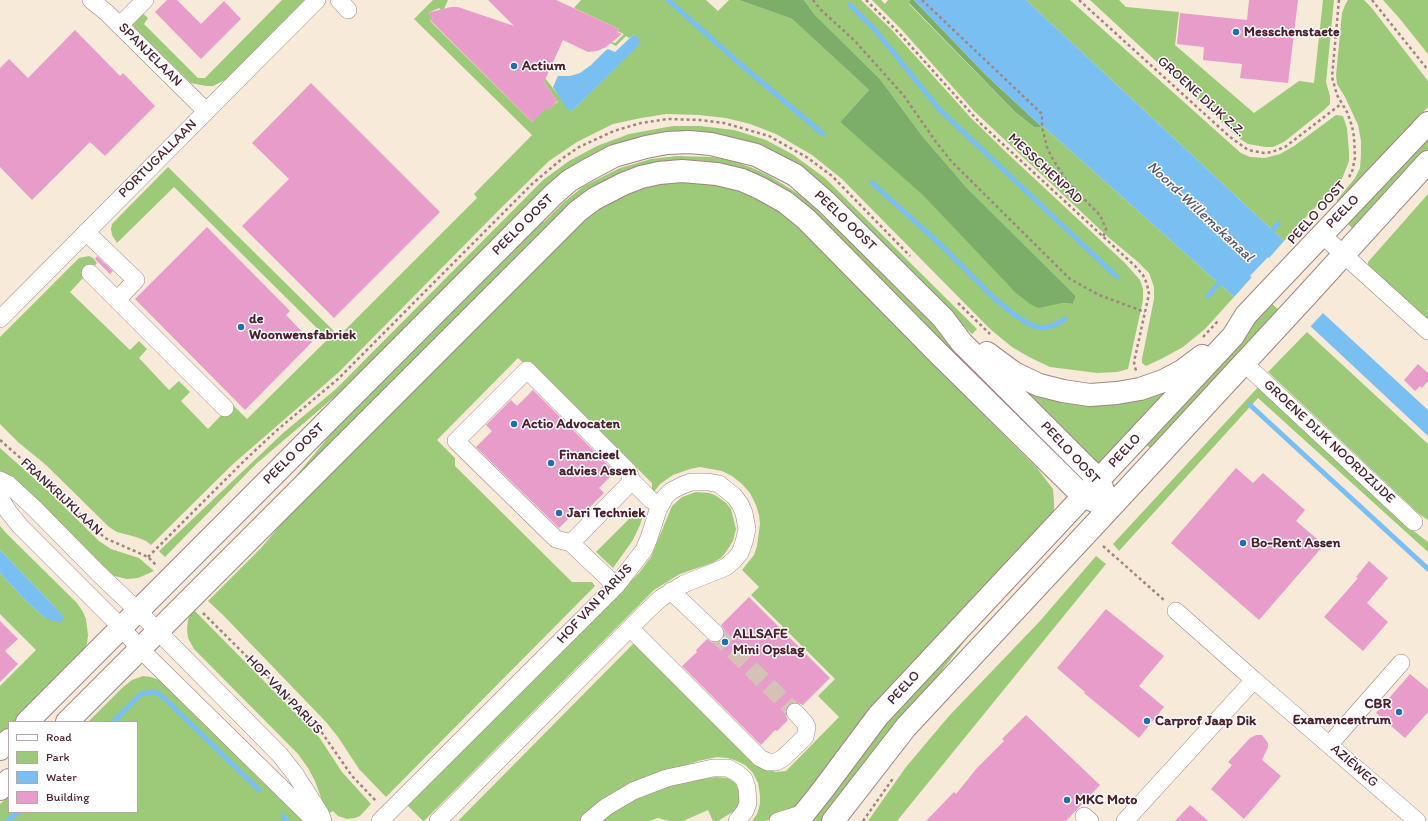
<!DOCTYPE html>
<html>
<head>
<meta charset="utf-8">
<style>
  body { margin:0 }
  #map { position:relative; width:1428px; height:821px; overflow:hidden; background:#f8ead8; font-family:Itim,sans-serif }
  canvas { display:block }
  .legend { position:absolute; left:8px; top:721px; width:130px; height:92px; box-sizing:border-box; background:#fff; border:1px solid #b7a5aa; margin:0; padding:5px 7px; list-style:none; font-size:12px; color:#4a1f2b }
  .legend li { display:flex; align-items:center; gap:8px; height:20px }
  .legend b { width:20px; border:1px solid #b7a5aa }
</style>
</head>
<body>
<div id="map">
<canvas width="1428" height="821"></canvas>
<ul class="legend">
<li><b style="height:5px;background:#fff"></b>Road</li>
<li><b style="height:11px;background:#9cca79"></b>Park</li>
<li><b style="height:11px;background:#7abff1"></b>Water</li>
<li><b style="height:11px;background:#e79cca"></b>Building</li>
</ul>
</div>
<script>
const ctx = document.querySelector('canvas').getContext('2d');
ctx.lineJoin = 'round';
function fill(path, color) { ctx.fillStyle = color; ctx.fill(path, 'evenodd'); }
const toPath = rows => new Path2D(rows.map(r => 'M' + r).join(''));
function trace(path, color, width, dash) { ctx.strokeStyle = color; ctx.lineWidth = width; ctx.lineCap = dash ? 'butt' : 'round'; ctx.setLineDash(dash || []); ctx.stroke(path); }
function write(font, color, halo, rows, align = 'center') {
  ctx.font = font + ' Itim,sans-serif'; ctx.lineWidth = 3; ctx.setLineDash([]); ctx.textBaseline = 'middle'; ctx.strokeStyle = halo; ctx.fillStyle = color; for (const [text, x, y, turn = 0] of rows) {
    ctx.save(); ctx.translate(x, y); ctx.rotate((+turn || 0) * Math.PI / 180); ctx.textAlign = isNaN(turn) ? turn : align; if (halo) ctx.strokeText(text, 0, 0); ctx.fillText(text, 0, 0); ctx.restore();
  }
}
const green = toPath([
  [282,0,306,0,231,74,225,80,213,86,206,86,191,83,135,28,132,24,141,12,148,18,144,24,198,78,205,78],
  [433,0,448,0,444,9,441,10,439,8,428,13,433,18,430,20,431,22,532,122,546,107,549,109,557,102,559,104,544,82,545,78,571,111,574,109,640,43,634,35,629,38,626,36,616,46,610,43,612,42,615,43,624,34,617,31,619,29,574,8,581,0,706,0,718,11,729,0,739,0,792,19,869,90,840,122,1052,304,1063,303,1073,304,1076,296,967,188,923,137,880,79,815,15,804,0,861,0,891,29,971,118,1007,153,1125,263,1140,280,1143,289,1143,300,1128,369,1117,372,1097,373,1050,367,1029,357,1012,347,990,329,842,179,812,155,776,134,750,124,726,118,699,115,666,114,641,118,613,124,577,142,549,161,501,208,339,372,233,464,151,545,146,541,136,537,117,532,109,527,46,465,18,442,0,424,0,337,79,258,89,256,93,258,97,263,70,292,130,350,139,341,147,349,139,358,169,390,179,381,190,392,181,401,208,429,232,404,247,419,328,339,174,187,117,243,112,235,111,229,112,224,168,167,339,336,477,198,474,194,532,135,414,19],
  [872,0,881,0,885,4,888,0,910,0,909,4,1015,112,1034,127,1044,127,1234,297,1205,329,1183,347,1163,358,1146,366,1142,363,1142,359,1154,299,1154,287,1149,273,1138,262,1108,237,974,111,902,30],
  [1026,0,1070,0,1233,146,1241,153,1250,157,1265,158,1280,154,1294,146,1336,115,1343,116,1347,128,1349,152,1349,161,1342,179,1284,241],
  [1090,0,1119,0,1126,7,1179,12,1175,45,1254,113,1299,81,1314,83,1323,0,1334,0,1326,82,1330,96,1330,104,1324,110,1284,142,1273,147,1265,147,1248,144,1240,139],
  [1348,0,1364,0,1371,7,1428,81,1428,107,1338,203,1337,200,1355,178,1360,168,1361,155,1361,141,1358,125,1345,97,1337,84,1336,75,1342,13,1345,5],
  [1383,0,1428,0,1428,54,1400,19],
  [673,126,700,126,734,130,766,140,792,154,825,178,977,329,972,334,884,247,761,147,736,138,706,133,609,147,592,155,569,169,547,185,339,393,256,464,165,557,159,551,283,433,336,389,543,180,569,161,597,146,629,134],
  [1428,138,1428,149,1354,230,1346,222],
  [677,156,712,157,732,161,750,167,768,175,794,191,807,200,826,219,828,218,1052,441,1044,449,777,190,627,176,280,494,291,482,345,417,542,221,544,222,564,202,584,186,620,168,651,159],
  [713,179,777,202,915,340,967,398,1037,468,1053,489,1054,502,1054,512,798,805,779,816,765,821,752,821,757,814,760,804,760,795,758,783,753,773,745,765,737,761,728,758,717,757,698,761,645,779,589,814,580,821,458,821,635,642,764,768,776,772,786,771,839,717,818,696,835,679,751,595,759,587,742,570,754,555,757,546,760,524,759,515,756,505,750,493,742,484,732,476,722,471,700,467,690,469,673,475,660,484,654,492,652,490,652,483,548,380,540,378,518,358,437,440,455,458,455,466,572,582,592,582,595,586,386,797,359,769,338,737,326,722,223,615,208,601,262,547,311,488,585,213,640,184],
  [1428,194,1428,310,1427,311,1428,312,1428,325,1368,267,1368,262],
  [1270,302,1280,311,1151,449,1142,441],
  [1307,332,1428,444,1428,520,1419,514,1268,372],
  [1179,379,1099,472,1013,382,1035,391],
  [1260,385,1411,529,1428,542,1428,552,1258,398,1119,551,1113,544],
  [0,448,47,490,99,541,111,549,139,558,154,571,138,578,127,579,114,576,0,472],
  [696,492,709,493,715,495,726,503,731,509,736,529,733,541,726,552,721,558,712,563,680,574,654,590,424,821,423,821,406,804,639,573,651,557,672,506,682,497],
  [639,509,644,513,640,525,633,540,613,568,596,552],
  [0,526,7,534,77,603,83,612,86,619,88,635,87,644,80,656,14,722,9,722,9,727,0,736,0,686,36,650,0,614,0,573,26,601,45,618,55,607,0,550],
  [1096,556,1106,564,897,821,868,821,906,767,949,716,1040,621],
  [192,608,319,737,342,772,371,804,360,816,355,818,347,819,338,816,333,811,327,814,315,781,308,768,298,754,194,649,188,638,187,629,188,620],
  [977,625,930,686,822,821,806,821,867,738],
  [143,676,151,677,162,681,307,821,0,821,0,804,9,796,9,812,137,812,137,722,88,722,123,687,132,680],
  [716,777,728,778,735,783,739,790,741,798,739,805,736,810,718,821,713,821,708,810,683,821,669,821,658,818,649,821,599,821,623,803,674,783]
]);
const forest = toPath([
  [739,0,804,0,815,15,880,79,923,137,967,188,1076,296,1073,304,1063,303,1038,308,1030,304,1016,293,923,195,840,122,869,90,792,19],
  [910,0,914,0,986,75,1042,127,1034,127,1015,112,909,3]
]);
const water = toPath([
  [914,0,1026,0,1284,241,1269,258,1286,279,1428,410,1428,436,1275,293,1252,277,1234,297,1044,127,1042,127,986,75],
  [635,35,640,40,640,44,574,109,571,111,567,109,553,87,558,76,570,76,580,73,591,65,605,51,608,49,615,52,632,36],
  [0,550,55,607,63,616,62,622,58,622,45,618,26,601,0,573]
]);
const pier = toPath([
  [1268,257,1287,279,1323,313,1310,327,1274,294,1250,276]
]);
const stream = toPath([
  [668,0,739,63,823,134],
  [850,5,876,31,939,109,1117,277],
  [872,183,940,244,994,298,1012,313,1024,321,1033,326,1044,328,1055,325,1065,319],
  [1272,230,1278,224],
  [1208,296,1219,283],
  [1250,405,1428,569],
  [113,722,141,694,155,692,164,698,259,790],
  [283,816,287,821],
  [7,821,19,812]
]);
const building = toPath([
  [167,0,177,0,201,24,224,1,241,19,201,59,155,12],
  [488,0,556,0,619,29,617,32,622,34,606,47,597,51,588,52,563,40,544,82,557,101,549,110,547,108,532,122,430,20,433,18,427,13,451,7,458,7,514,26],
  [1249,0,1298,0,1288,83,1240,78,1242,64,1203,60,1204,47,1177,44,1180,13,1247,20],
  [75,30,120,76,123,73,155,106,105,156,90,142,32,200,0,167,0,68,9,59,28,78],
  [311,83,440,212,334,318,242,226,289,179,252,143],
  [207,227,290,311,286,315,312,342,245,410,135,299],
  [97,256,113,271,110,274,95,259],
  [1418,364,1428,373,1428,381,1422,388,1420,386,1415,391,1404,380],
  [533,390,615,472,599,488,604,493,579,518,574,513,559,528,476,447,492,431,486,425,511,400,517,406],
  [1236,468,1253,483,1263,473,1305,510,1296,521,1324,545,1259,620,1171,543],
  [1369,561,1388,578,1367,603,1388,622,1363,651,1324,617,1358,578,1356,577],
  [749,597,830,678,803,705,798,703,793,702,788,705,786,709,785,714,788,720,777,731,775,730,761,745,682,666,697,652,696,650,707,639,713,643,717,643,722,640,725,636,725,631,721,625],
  [1106,609,1164,656,1139,686,1164,707,1139,738,1084,693,1085,692,1057,668],
  [0,621,18,639,5,651,18,664,0,682],
  [1410,674,1428,689,1428,712,1405,738,1376,713],
  [1026,715,1100,785,1066,821,926,821,954,792,956,794,977,768,1004,741,1002,739],
  [1256,735,1262,735,1268,743,1268,747,1262,760,1281,776,1244,819,1211,789,1232,765,1228,762,1250,738],
  [1190,805,1208,821,1175,821]
]);
const minorTunnel = toPath([
  [715,633,795,712]
]);
const path = toPath([
  [813,0,821,10,855,41,904,96,936,142,952,162,1070,279,1099,295,1145,312],
  [866,0,899,33,980,123,1135,266,1143,275,1147,284,1149,294,1134,362,1136,371],
  [922,0,1042,114,1042,127,1047,147,1051,156,1064,177,1081,196,1100,215,1106,229,1103,237],
  [1079,0,1230,137,1248,150,1264,153,1272,152,1285,147,1341,104],
  [1339,0,1332,77,1337,95,1347,112,1352,126,1354,137,1355,158,1352,172,1349,177],
  [1372,0,1428,70],
  [958,303,990,334],
  [1203,337,1218,321],
  [0,440,35,471,105,538,148,557,157,566],
  [1103,546,1164,600],
  [148,557,245,460,276,431,338,379,532,184,563,158,579,147,614,131,641,123,668,119,700,120,724,123,769,136,808,158,832,176,910,256],
  [203,613,318,727,352,776,376,801],
  [863,821,894,777]
]);
const minor = toPath([
  [91,0,107,13,206,111],
  [339,0,348,10],
  [120,25,145,0],
  [86,232,136,280,117,300],
  [1321,234,1428,331],
  [90,273,225,408],
  [0,319,317,0],
  [1244,363,1414,522],
  [0,480,8,484,34,508,98,573,138,611,280,755,295,774,320,813,323,821],
  [0,498,8,511,20,526,121,627,140,649,313,819,317,821],
  [571,543,556,539,456,441,527,370,628,471,632,481],
  [616,586,571,543,632,481,651,500,661,505],
  [671,591,715,633],
  [1176,611,1254,680],
  [630,628,760,758,768,762,776,762,783,758,805,737,807,727,805,723,795,712],
  [1329,745,1401,663],
  [1084,816,1090,821],
  [380,821,616,586,644,550,649,538,658,510,665,497,671,491,683,485,691,482,708,482,719,484,734,496,740,504,744,513,747,529,744,542,740,553,734,560,726,567,684,584,661,598,645,613,438,821],
  [589,821,606,807,633,791,667,778,713,768,728,768,737,773,744,779,747,788,748,803,745,811,737,821],
  [778,821,804,813],
  [1125,821,1254,680,1417,821]
]);
const major = toPath([
  [987,353,1014,373,1039,385,1063,391,1090,395,1117,393,1140,389,1163,381,1182,371,1202,356],
  [27,722,553,195,569,181,586,171,614,156,646,147,667,143,689,142,711,144,756,155,795,175,827,203,943,318,962,343,1099,480,1110,508],
  [67,722,578,211,594,199,623,184,641,177,659,173,682,171,717,174,742,180,760,188,785,202,806,219,937,352,1083,496,1110,508],
  [0,749,9,740],
  [0,789,9,780],
  [798,821,822,791,878,716,1233,336,1246,315,1428,123],
  [833,821,906,727,1110,508,1306,296,1428,162]
]);
const markers = [
  [1236,32,4,"#1f6fb2"],
  [514,66,4,"#1f6fb2"],
  [241,327,4,"#1f6fb2"],
  [514,424,4,"#1f6fb2"],
  [551,463,4,"#1f6fb2"],
  [559,513,4,"#1f6fb2"],
  [1243,543,4,"#1f6fb2"],
  [725,642,4,"#1f6fb2"],
  [1399,712,4,"#1f6fb2"],
  [1147,721,4,"#1f6fb2"],
  [1067,800,4,"#1f6fb2"]
];
const poiNames = [
  ["Messchenstaete",1244,32],
  ["Actium",522,66],
  ["de",249,319],
  ["Woonwensfabriek",249,335],
  ["Actio Advocaten",522,424],
  ["Financieel",559,455],
  ["advies Assen",559,471],
  ["Jari Techniek",567,513],
  ["Bo-Rent Assen",1251,543],
  ["ALLSAFE",733,634],
  ["Mini Opslag",733,650],
  ["CBR",1391,704,"right"],
  ["Examencentrum",1391,720,"right"],
  ["Carprof Jaap Dik",1155,721],
  ["MKC Moto",1075,800]
];
const streetNames = [
  ["SPANJELAAN",150,55,45],
  ["GROENE DIJK Z.Z.",1201,97,42],
  ["PORTUGALLAAN",158,159,-45],
  ["MESSCHENPAD",1045,169,43],
  ["PEELO",1343,212,-46],
  ["PEELO OOST",1317,213,-48],
  ["PEELO OOST",845,221,44],
  ["PEELO OOST",523,225,-45],
  ["GROENE DIJK NOORDZIJDE",1329,442,43],
  ["PEELO",1125,451,-47],
  ["PEELO OOST",1070,453,47],
  ["PEELO OOST",294,454,-45],
  ["FRANKRIJKLAAN",61,497,43],
  ["HOF VAN PARIJS",595,604,-47],
  ["PEELO",904,688,-47],
  ["HOF VAN PARIJS",284,695,46],
  ["AZIËWEG",1354,766,41]
];
const waterNames = [
  ["Noord-Willemskanaal",1200,212,43]
];
fill(green, '#9cca79');
fill(forest, '#7dae69');
fill(water, '#7abff1');
fill(pier, '#f8ead8');
trace(stream, '#7abff1', 5);
fill(building, '#e79cca');
trace(minorTunnel, '#d5c1b5', 17, [17, 8]);
trace(minor, '#a18482', 18);
trace(major, '#a18482', 24);
trace(path, '#a18482', 2.5, [3, 3]);
trace(minor, '#fff', 17);
trace(major, '#fff', 22);
for (const [x, y, r, color] of markers) { const dot = new Path2D(); dot.arc(x, y, r, 0, 2 * Math.PI); ctx.fillStyle = color; ctx.fill(dot); trace(dot, '#fff', 1.5); }
write('bold 14px', '#4a1f2b', '#fff', poiNames, 'left');
write('14px', '#4a1f2b', '#fff', streetNames);
write('italic 15px', '#5b5770', '#fff', waterNames);
</script>
</body>
</html>
